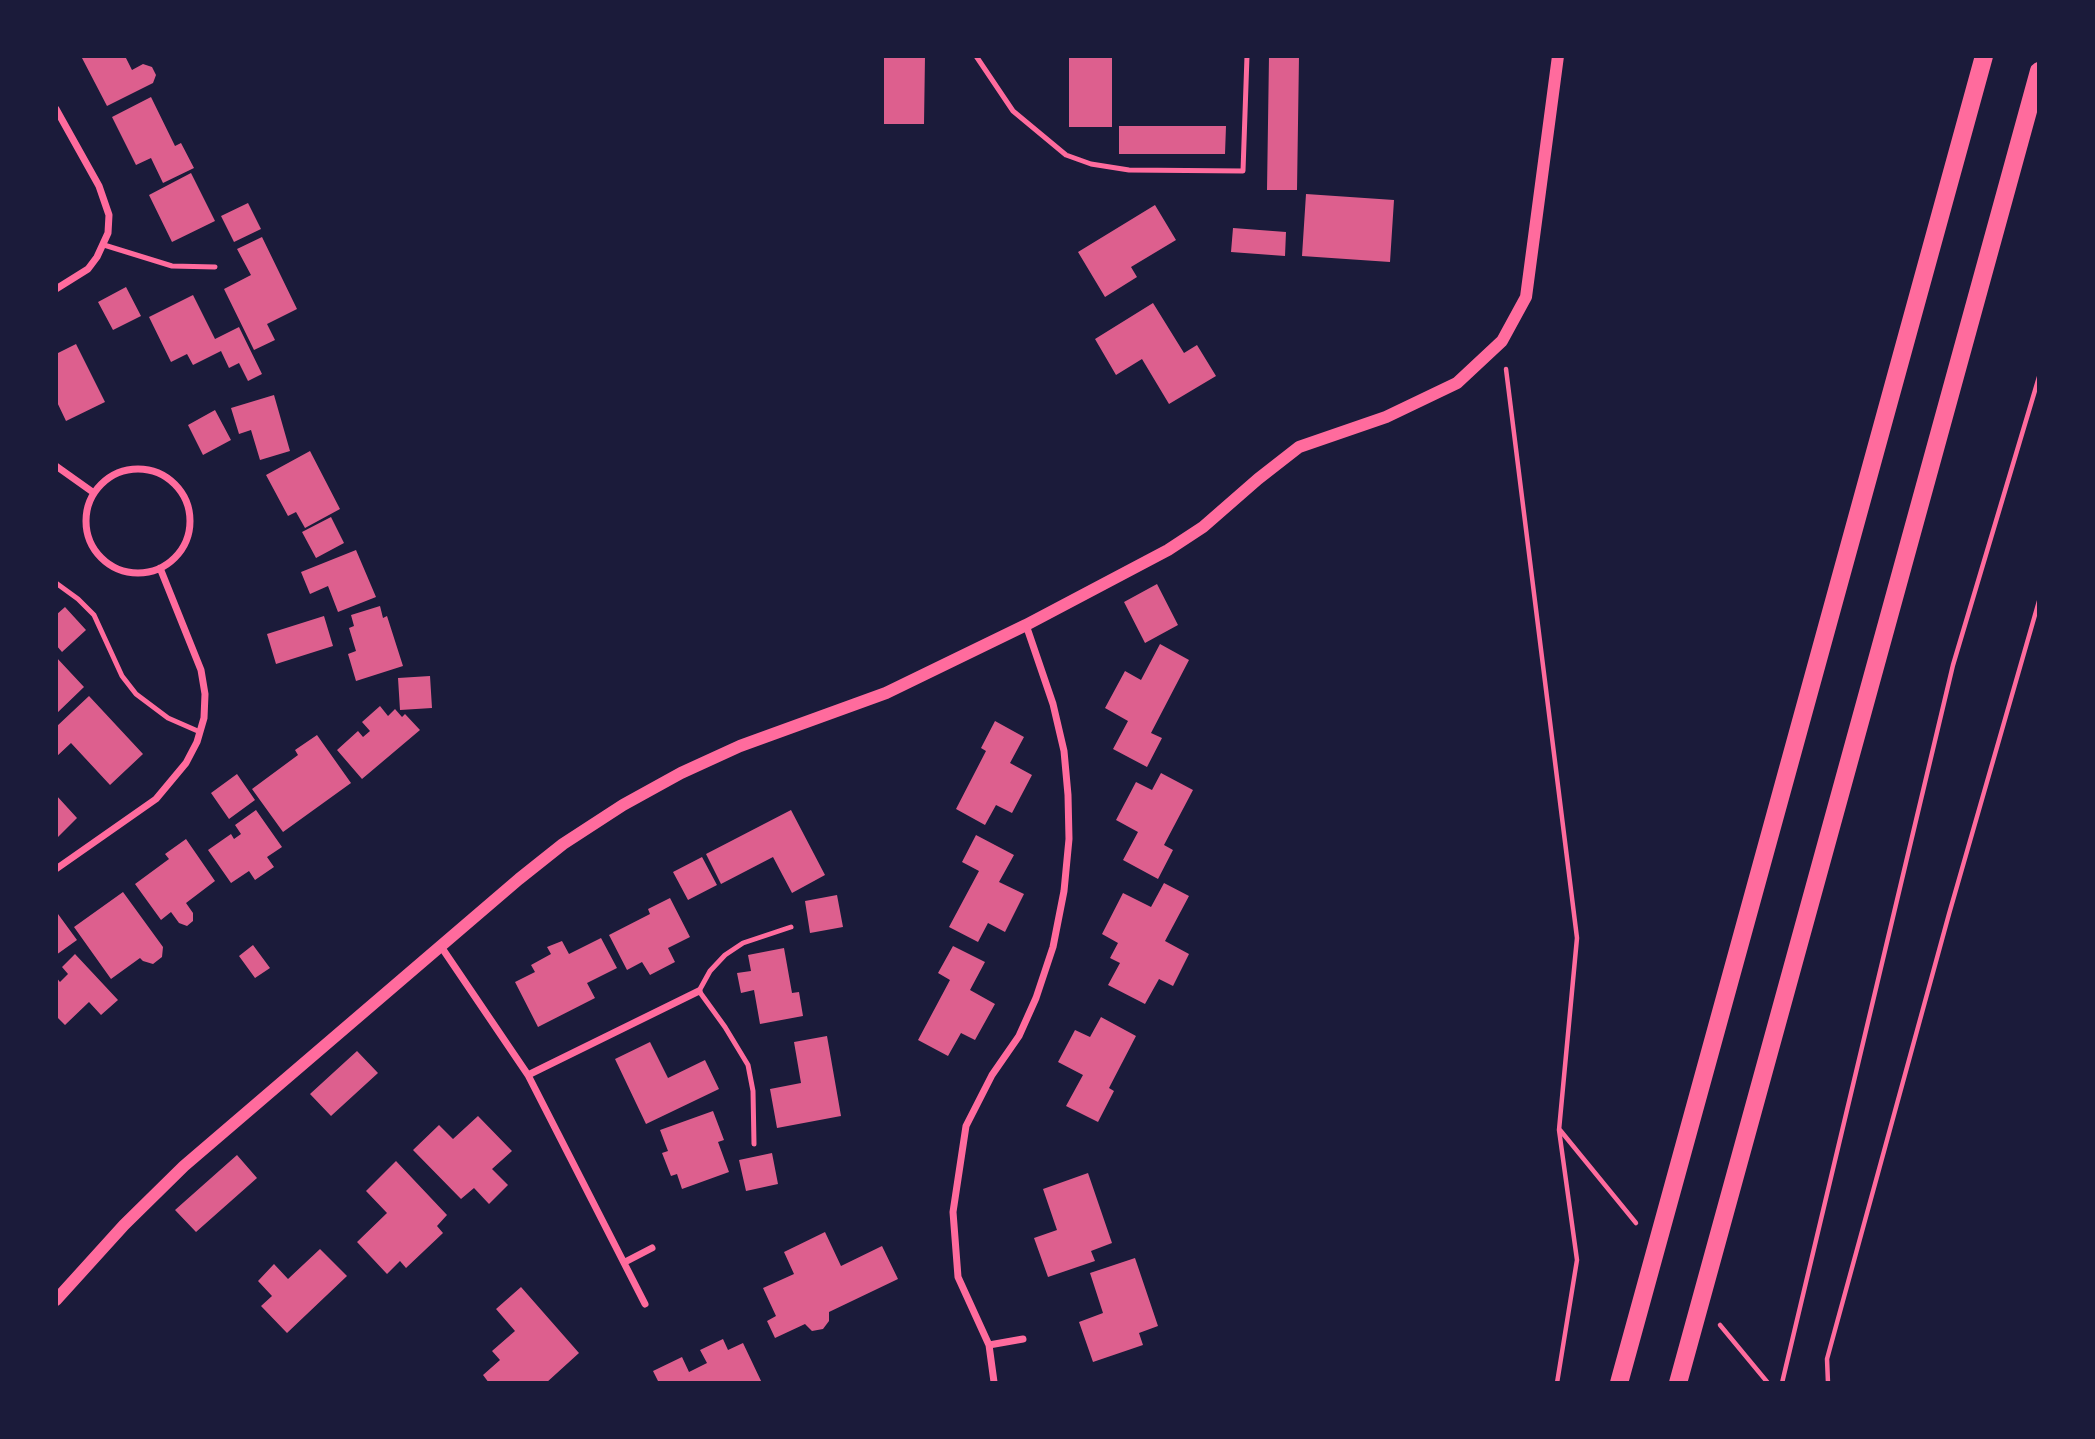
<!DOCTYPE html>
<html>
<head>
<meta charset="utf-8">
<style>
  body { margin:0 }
  #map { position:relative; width:2095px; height:1439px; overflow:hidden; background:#1b1b3a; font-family:Montserrat,sans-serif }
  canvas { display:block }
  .frame { position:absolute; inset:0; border:58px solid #1b1b3a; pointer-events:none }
</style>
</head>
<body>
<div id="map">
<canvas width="2095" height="1439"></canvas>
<div class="frame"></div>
</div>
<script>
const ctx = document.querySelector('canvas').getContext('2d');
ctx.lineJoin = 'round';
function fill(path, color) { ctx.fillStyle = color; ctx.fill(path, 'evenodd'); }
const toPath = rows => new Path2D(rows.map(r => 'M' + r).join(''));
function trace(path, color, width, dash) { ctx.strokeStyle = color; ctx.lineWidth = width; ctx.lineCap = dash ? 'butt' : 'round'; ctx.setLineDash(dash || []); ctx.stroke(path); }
const building = toPath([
  [86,56,125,56,132,70,143,64,152,67,156,75,153,83,107,106,82,58],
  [884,56,925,56,924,124,884,124],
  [1069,56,1112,56,1112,127,1069,127],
  [1269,56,1299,56,1297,190,1267,190],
  [151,97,175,146,181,143,194,168,163,183,151,158,136,165,112,117],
  [1119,126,1226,126,1225,154,1119,154],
  [191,173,215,221,172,242,149,195],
  [1306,194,1394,200,1390,262,1302,256],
  [248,203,261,229,234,242,221,216],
  [1155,205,1176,240,1131,267,1137,277,1105,297,1078,252],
  [1233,228,1286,232,1285,256,1231,252],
  [262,237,297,309,267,324,275,340,254,350,224,289,251,275,237,249],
  [126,287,141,316,113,330,98,302],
  [193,295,215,339,239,327,262,374,248,381,239,363,229,368,221,351,193,365,187,354,171,362,149,317],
  [1153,303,1184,353,1197,345,1216,376,1169,404,1142,359,1116,375,1095,339],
  [76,344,105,402,66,421,56,400,56,354],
  [274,395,290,451,260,460,251,430,239,434,231,408],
  [215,410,231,440,203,455,188,425],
  [310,451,340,509,305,528,296,512,288,516,266,475],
  [331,517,344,543,316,558,302,532],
  [356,550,376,597,338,612,328,586,310,594,301,572],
  [1157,584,1178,625,1145,643,1124,602],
  [380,606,383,618,387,616,403,666,356,681,348,654,356,651,349,628,354,626,351,615],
  [65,607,86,630,62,652,56,645,56,615],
  [324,616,333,646,276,664,267,634],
  [1160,644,1189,660,1151,733,1162,738,1147,767,1113,749,1128,721,1105,708,1125,671,1141,680],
  [56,657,84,687,56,714],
  [430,676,432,708,400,710,398,678],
  [89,696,143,754,110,785,71,743,56,757,56,727],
  [380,706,388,716,395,709,402,717,405,714,420,730,362,779,337,750,358,731,363,737,370,731,362,722],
  [995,721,1024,737,1010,763,1032,775,1012,813,996,805,985,825,956,809,986,751,981,748],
  [317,735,351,783,283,832,252,789,298,755,295,750],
  [1161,773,1193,790,1164,845,1173,850,1158,879,1123,860,1138,832,1116,820,1136,782,1152,790],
  [237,774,255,800,229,819,211,793],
  [56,795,77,818,56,839],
  [256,810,282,847,267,857,274,867,255,880,249,871,231,883,208,850,231,834,234,839,241,834,235,825],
  [791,810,825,875,792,893,773,857,721,884,706,854],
  [976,835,1014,855,999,882,1024,894,1005,932,988,923,978,942,949,927,979,871,962,862],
  [186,839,215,881,186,903,193,913,193,921,187,926,179,923,171,912,161,920,135,884,169,859,165,854],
  [702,857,717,885,688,900,673,872],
  [1164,883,1189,896,1165,941,1189,954,1173,986,1159,979,1145,1004,1108,985,1120,963,1110,958,1118,943,1102,934,1123,893,1151,907],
  [123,892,163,947,162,957,153,964,143,961,140,958,111,979,74,927],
  [837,895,843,927,810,933,805,901],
  [670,898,690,937,668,948,675,962,650,975,642,962,627,970,609,935,650,914,648,909],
  [58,914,77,940,56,955,56,915],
  [601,938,617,968,587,983,595,998,538,1027,515,982,535,972,531,965,551,954,547,947,562,941,569,954],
  [253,945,270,968,255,978,239,956],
  [953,946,985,962,970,990,995,1004,975,1040,961,1033,948,1056,918,1040,950,980,938,973],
  [784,948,792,993,799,992,803,1016,760,1024,754,990,741,993,737,973,751,971,748,955],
  [75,954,118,1000,101,1015,89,1002,65,1025,56,1016,56,977,60,982,68,974,62,967],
  [1101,1017,1136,1036,1109,1088,1114,1091,1098,1122,1066,1106,1083,1075,1058,1062,1075,1030,1090,1037],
  [827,1036,841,1116,777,1128,770,1089,801,1083,794,1042],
  [650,1042,668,1078,705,1060,719,1089,646,1124,615,1059],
  [357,1051,378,1073,331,1116,310,1094],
  [713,1111,724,1140,718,1142,729,1172,682,1189,677,1174,671,1176,662,1153,668,1151,660,1130],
  [478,1116,512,1151,492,1169,508,1185,489,1204,474,1188,461,1199,413,1150,439,1125,453,1139],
  [772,1153,778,1184,746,1191,739,1160],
  [237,1155,257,1178,196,1232,175,1210],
  [396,1161,447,1215,437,1226,443,1233,406,1268,400,1261,387,1274,357,1242,387,1213,366,1191],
  [1088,1173,1112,1243,1091,1251,1095,1261,1048,1277,1034,1238,1057,1230,1043,1189],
  [825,1232,841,1266,882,1246,898,1279,829,1312,829,1321,823,1329,812,1331,805,1324,775,1338,767,1321,776,1316,763,1288,794,1274,784,1252],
  [320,1249,347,1276,287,1333,261,1306,272,1296,258,1281,274,1264,288,1279],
  [1135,1258,1158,1326,1139,1333,1143,1345,1093,1362,1079,1322,1103,1313,1090,1273],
  [521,1287,579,1353,546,1383,489,1383,483,1375,500,1360,492,1351,515,1331,496,1309],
  [723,1339,728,1350,743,1343,762,1383,659,1383,653,1371,682,1357,689,1372,707,1363,700,1350]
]);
const path = toPath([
  [1506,369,1577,938,1559,1130,1577,1260,1557,1383],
  [1560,1130,1636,1223],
  [1720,1325,1768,1383],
  [1782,1383,1953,665,2039,377],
  [1828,1383,1827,1359,1949,914,2039,601]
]);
const service = toPath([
  [976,56,1013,111,1066,155,1091,164,1129,170,1243,171,1247,56],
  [104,245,172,266,215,267],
  [56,583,78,599,94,615,122,676,136,694,168,718,200,732],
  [754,1144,753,1091,748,1065,725,1027,699,991,710,971,725,955,743,943,791,927]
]);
const minor = toPath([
  [56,109,99,186,109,215,108,233,97,257,88,269,56,289],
  [56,466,94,493],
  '86 521a52 52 0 1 1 104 0a52 52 0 1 1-104 0Z',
  [56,869,156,799,186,763,197,742,204,718,205,694,201,670,160,568],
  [442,948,528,1075,645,1304],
  [528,1075,699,991],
  [625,1262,652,1248],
  [989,1345,1023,1339],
  [994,1382,989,1345,958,1277,953,1212,966,1126,992,1075,1019,1036,1036,998,1053,947,1064,891,1069,839,1068,795,1064,751,1053,704,1026,625]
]);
const tertiary = toPath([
  [56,1300,124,1225,184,1166,519,879,563,844,623,805,681,773,740,746,886,693,1026,625,1168,550,1203,527,1258,479,1299,447,1386,417,1457,383,1502,341,1526,297,1558,56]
]);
const primary = toPath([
  [1619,1383,1984,56],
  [1678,1383,2039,71]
]);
fill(building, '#dd5f8e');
trace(path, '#ff6b9d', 4.5);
trace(service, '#ff6b9d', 5);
trace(minor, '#ff6b9d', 7);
trace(tertiary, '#ff6b9d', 12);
trace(primary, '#ff6b9d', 18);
</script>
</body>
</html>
